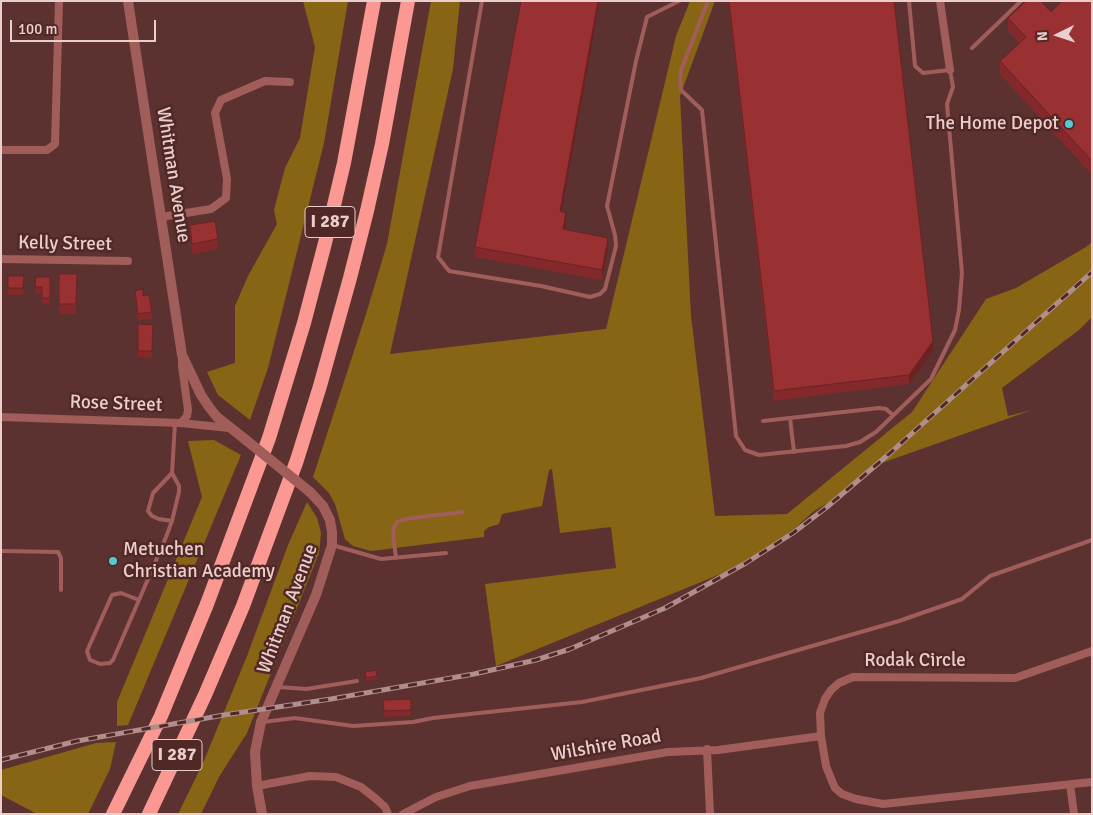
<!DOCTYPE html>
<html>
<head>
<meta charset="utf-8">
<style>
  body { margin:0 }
  #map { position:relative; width:1093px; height:815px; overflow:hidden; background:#5c3230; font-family:Signika,sans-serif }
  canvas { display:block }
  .frame { position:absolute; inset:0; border:2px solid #e9cecc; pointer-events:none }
  .north { position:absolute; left:1033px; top:10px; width:50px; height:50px; -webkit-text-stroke:4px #512826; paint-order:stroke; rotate:266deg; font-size:14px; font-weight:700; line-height:20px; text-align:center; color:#e9cecc }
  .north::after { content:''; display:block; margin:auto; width:18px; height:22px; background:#e9cecc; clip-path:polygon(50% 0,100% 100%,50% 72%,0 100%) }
  .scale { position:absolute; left:10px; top:20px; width:146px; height:22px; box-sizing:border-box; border:2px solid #e9cecc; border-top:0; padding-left:6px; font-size:15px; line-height:18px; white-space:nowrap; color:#e9cecc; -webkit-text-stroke:4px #512826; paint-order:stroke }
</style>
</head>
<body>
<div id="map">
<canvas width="1093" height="815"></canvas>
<div class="frame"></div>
<div class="north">N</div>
<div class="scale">100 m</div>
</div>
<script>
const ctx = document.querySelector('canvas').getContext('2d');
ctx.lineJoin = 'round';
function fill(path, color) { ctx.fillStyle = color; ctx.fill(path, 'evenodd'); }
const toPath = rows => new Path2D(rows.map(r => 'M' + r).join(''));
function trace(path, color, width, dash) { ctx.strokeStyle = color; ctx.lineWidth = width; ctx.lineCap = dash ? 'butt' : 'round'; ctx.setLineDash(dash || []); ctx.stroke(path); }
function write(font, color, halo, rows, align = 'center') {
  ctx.font = font + ' Signika,sans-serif'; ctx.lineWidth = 5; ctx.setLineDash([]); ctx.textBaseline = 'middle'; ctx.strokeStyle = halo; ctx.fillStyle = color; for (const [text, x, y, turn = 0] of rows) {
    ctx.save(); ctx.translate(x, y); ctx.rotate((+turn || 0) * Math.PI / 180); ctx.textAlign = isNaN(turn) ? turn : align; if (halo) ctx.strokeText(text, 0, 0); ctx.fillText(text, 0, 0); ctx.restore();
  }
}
const green = toPath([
  [303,1,348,1,324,143,268,368,250,420,218,395,207,372,235,363,235,306,248,276,277,224,274,210,285,168,300,138,315,47],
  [431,1,460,1,453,69,390,354,606,329,676,36,690,1,715,1,680,96,691,316,715,516,787,514,912,412,986,299,1016,288,1086,247,1092,242,1092,317,1079,330,1002,388,1008,416,1032,410,876,465,849,491,814,511,775,546,723,573,496,666,485,584,616,568,611,527,560,533,552,469,549,470,542,506,502,514,499,524,489,527,484,531,484,537,371,551,353,546,345,539,335,504,329,493,313,477,366,314,387,244],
  [214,440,241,455,128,725,117,726,117,702,202,497,188,441],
  [307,502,317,518,321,533,319,553,247,733,219,777,201,814,178,814,203,763,247,656,288,545],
  [116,742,110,769,88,814,37,814,1,795,1,770,96,743]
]);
const service = toPath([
  [482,1,438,257,449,271,541,286,590,297,600,294,605,289,616,246,615,235,607,206,636,61,647,17,679,1],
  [708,1,681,70,680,80,681,90,702,110,736,436,745,450,759,455,846,446,860,442,876,432,931,379,955,330,959,310,962,273,947,104,953,87,950,70,923,73,915,66,909,1],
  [972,48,1021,1],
  [790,418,794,452],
  [763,421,879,408,886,409,893,415],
  [172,521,159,519,152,516,148,511,153,493,172,473],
  [332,545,381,559,446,553],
  [1,551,58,552,61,558,61,590],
  [396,558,393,534,394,527,397,522,405,519,462,512],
  [139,600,121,593,112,595,87,651,90,660,100,664,110,663,113,660,139,600,166,537,172,521,179,492,179,486,172,473,175,423],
  [279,687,306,689,357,681],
  [263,722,295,718,353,726,413,722,433,718,582,702,701,678,899,621,962,599,990,576,1092,540]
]);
const minor = toPath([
  [940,1,950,70],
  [1,150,47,150,55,144,59,1],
  [161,217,211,209,226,198,227,179,215,113,221,100,265,81,290,82],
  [1,259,128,261],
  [1,417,181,423,229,428],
  [181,423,187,416,188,410,182,366,182,357],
  [1092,651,1015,678,853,677,839,683,831,690,825,699,820,713,821,736,826,766,832,781,835,788,842,794,856,799,883,804,1092,782],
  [707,749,710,814],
  [1070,784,1074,814],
  [257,786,310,776,336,777,361,787,375,798,385,807,388,814],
  [403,814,436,797,470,786,668,752,718,750,821,736]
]);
const tertiary = toPath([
  [128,1,182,355,201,395,209,407,217,417,246,440],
  [262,814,257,786,255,752,261,722,316,595,332,545,332,532,330,520,323,506,310,492]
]);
const motorway = toPath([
  [113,814,161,716,207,604,269,438,304,323,325,243,344,163,374,1],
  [149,814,205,695,243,606,297,460,320,386,350,278,367,211,382,144,408,1]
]);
const rail = toPath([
  [1,760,77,741,224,715,331,699,474,674,536,660,570,649,665,608,746,563,793,533,827,507,889,454,1092,272]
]);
const tertiaryBridge = toPath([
  [246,440,310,492]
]);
const wall = toPath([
  [600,1,561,212,566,222,564,229,608,248,602,280,475,257,475,247],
  [728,1,894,1,933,351,909,384,774,401],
  [1092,1,1092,175,1000,74,1000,61,1019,43,1008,31,1008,18,1051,12],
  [190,225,218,239,218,249,192,254,190,235],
  [59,274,77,274,76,314,59,314],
  [8,276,24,283,23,295,8,295],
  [50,277,50,305,42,304,42,294,35,293,35,287],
  [135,291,152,312,152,319,138,320,135,297],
  [153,325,152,358,138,357,138,351],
  [365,672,377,676,377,679,366,681],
  [411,699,411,716,384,717,383,700]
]);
const shadedWall = toPath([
  [598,1,600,1,560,221,560,211],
  [566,213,566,222,563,239,563,229],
  [608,238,608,248,602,280,602,270],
  [933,341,933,351,909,384,909,375]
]);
const building = toPath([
  [521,1,598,1,560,211,566,213,563,229,608,238,602,270,475,247,521,1],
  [729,1,894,1,933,341,909,375,774,391,729,1],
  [1026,1,1041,1,1051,12,1062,1,1092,1,1092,161,1000,61,1026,37,1008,18,1026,1],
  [215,221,218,239,192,244,190,225,215,221],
  [59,274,77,274,76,304,59,304,59,274],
  [8,276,24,276,23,288,8,288,8,276],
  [36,277,50,277,50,298,42,298,42,287,35,287,36,277],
  [143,289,143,296,149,295,152,312,138,314,135,291,143,289],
  [138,324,153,325,152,351,138,351,138,324],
  [376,670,377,676,366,678,365,672,376,670],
  [411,699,411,710,384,711,383,700,411,699]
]);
const markers = [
  [1069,124,5,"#52cbd7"],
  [113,561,5,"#52cbd7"]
];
const shields = [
  [330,222,50],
  [177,755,50]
];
const shieldNames = [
  ["I 287",330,222],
  ["I 287",177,755]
];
const poiNames = [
  ["The Home Depot",1059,124],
  ["Metuchen",123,550,"left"],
  ["Christian Academy",123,572,"left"]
];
const streetNames = [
  ["Whitman Avenue",173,175,81],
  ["Kelly Street",65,244,1],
  ["Rose Street",116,404,2],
  ["Whitman Avenue",288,609,-69],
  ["Rodak Circle",915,661],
  ["Wilshire Road",606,746,-10]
];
fill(green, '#876514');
trace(service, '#a15d59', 4);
trace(minor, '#a15d59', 8);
trace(tertiary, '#a15d59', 10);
trace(motorway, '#fb9892', 14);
trace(rail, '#af8e8c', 5);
trace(rail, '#512826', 3, [9]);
trace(tertiaryBridge, '#a15d59', 10);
fill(wall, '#84292b');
fill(shadedWall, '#6b2223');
fill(building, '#993032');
trace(building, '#6b2223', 1);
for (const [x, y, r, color] of markers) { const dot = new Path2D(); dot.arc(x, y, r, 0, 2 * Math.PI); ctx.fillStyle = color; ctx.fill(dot); trace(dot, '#512826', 2); }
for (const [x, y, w] of shields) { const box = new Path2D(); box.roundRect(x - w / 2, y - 15.5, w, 31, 4); ctx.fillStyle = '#512826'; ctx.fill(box); trace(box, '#e9cecc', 1); }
write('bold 18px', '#e9cecc', null, shieldNames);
write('19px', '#e9cecc', '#512826', poiNames, 'right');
write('19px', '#e9cecc', '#512826', streetNames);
</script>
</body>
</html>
